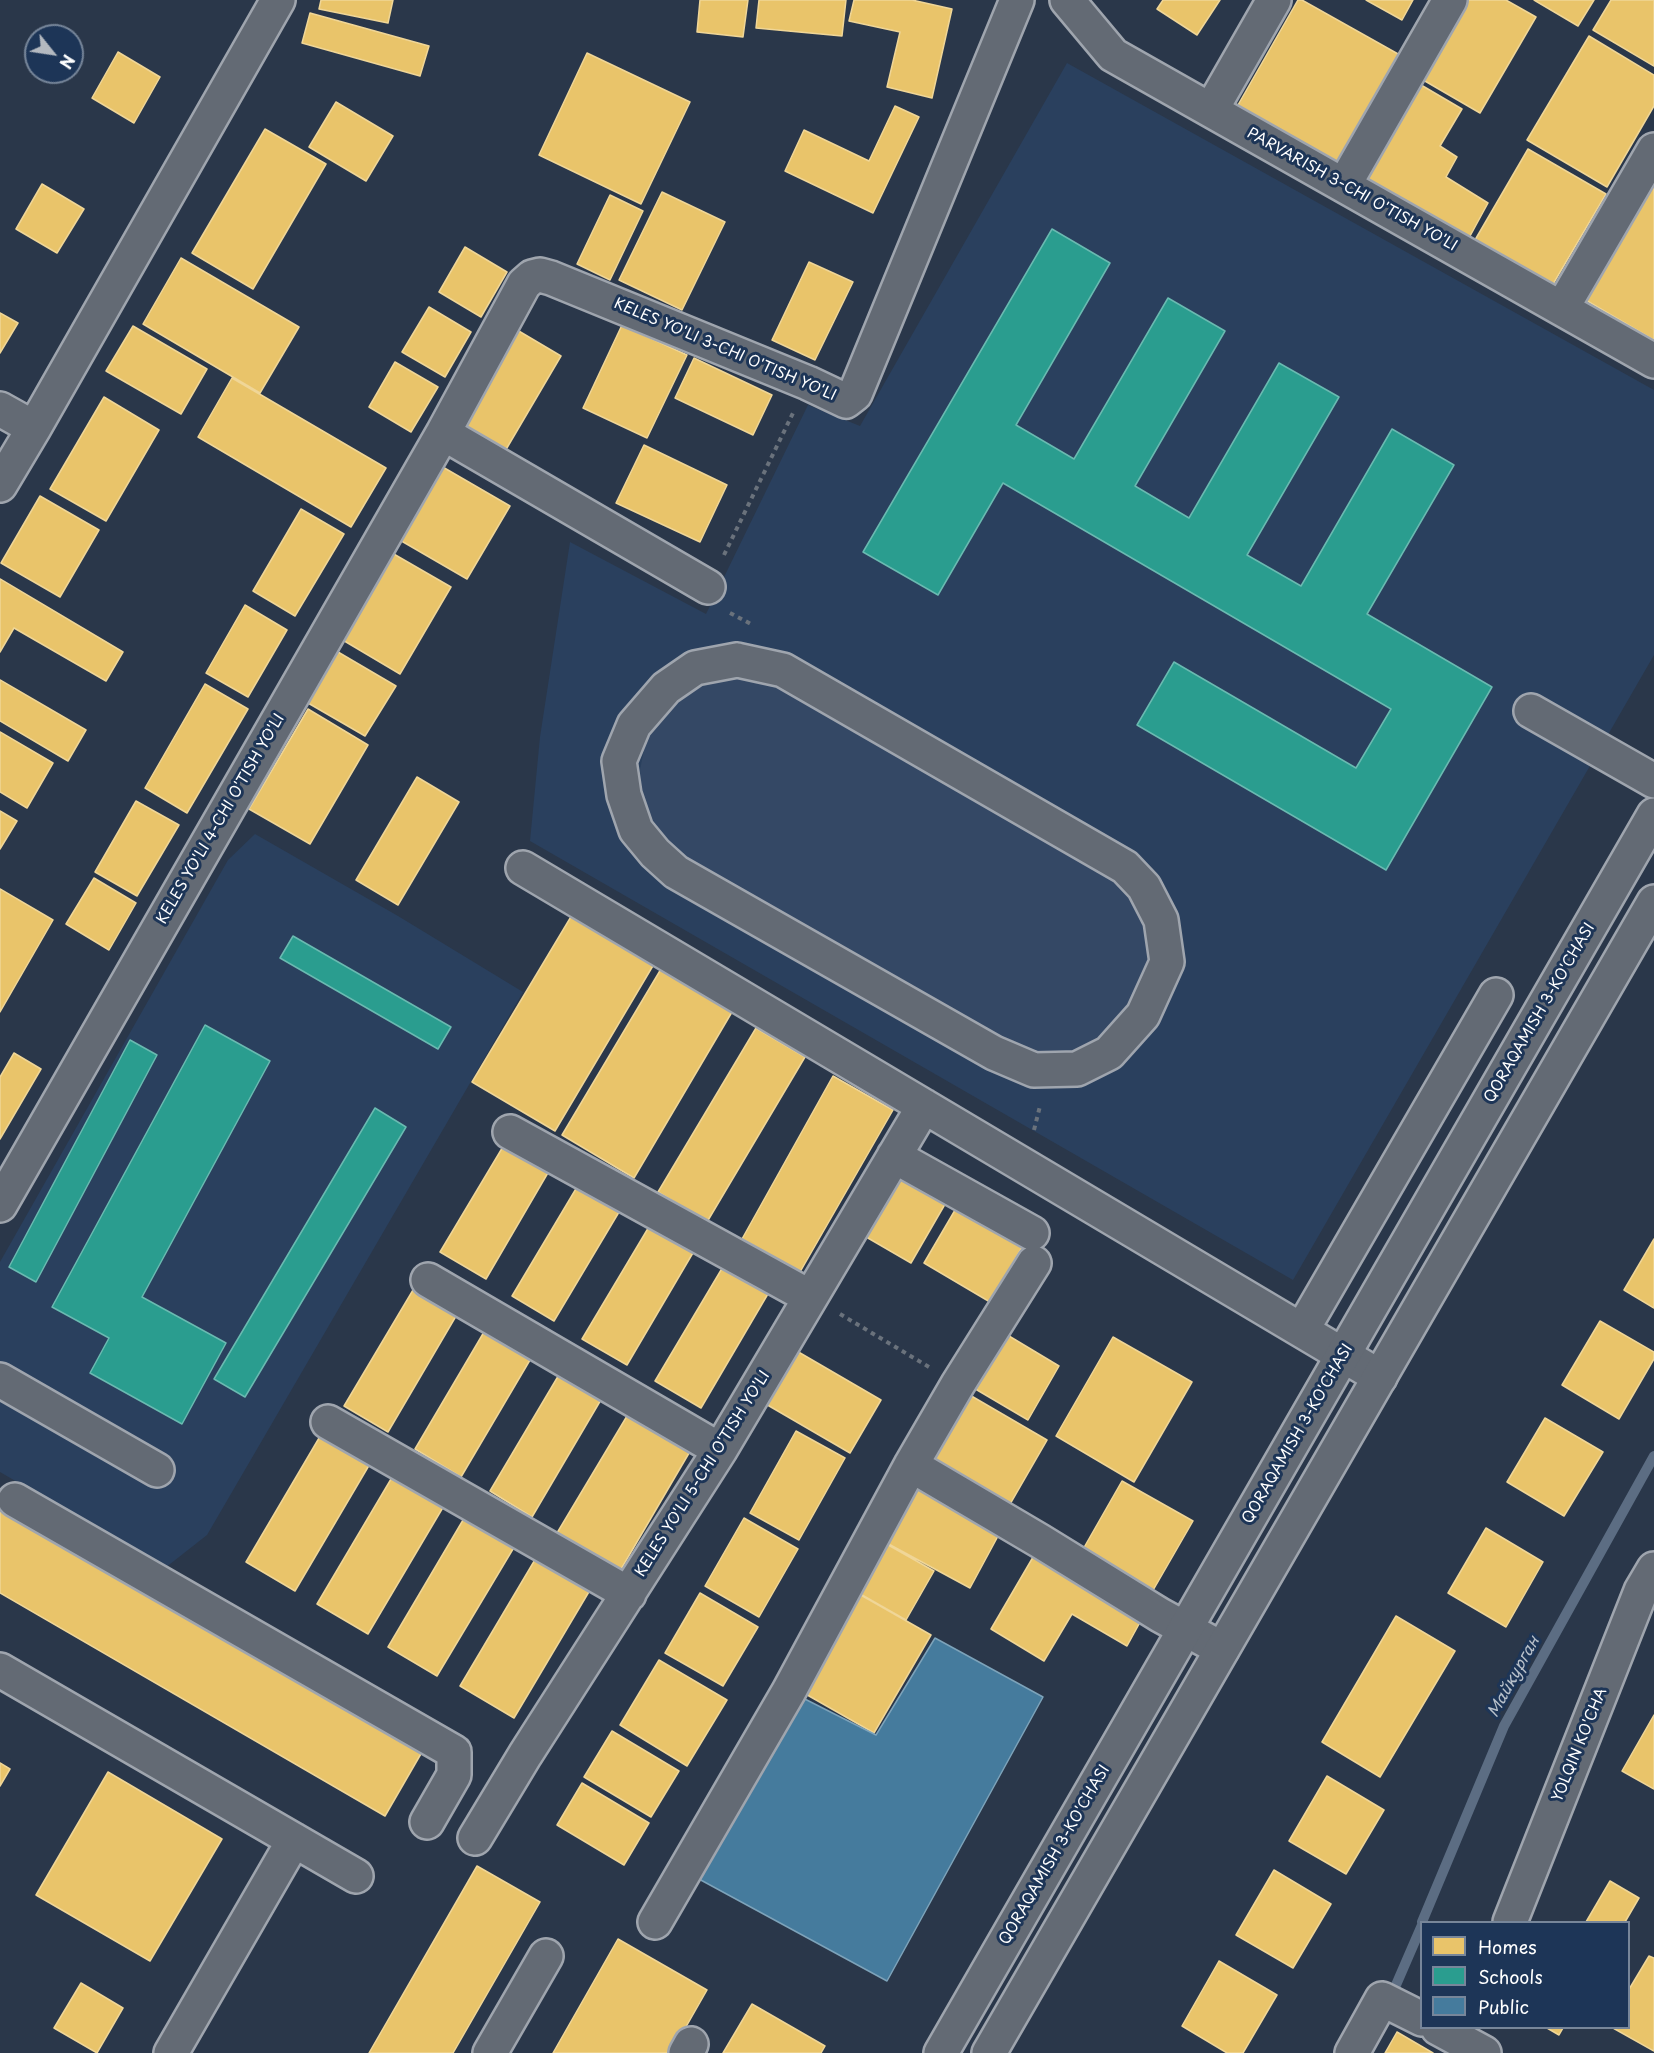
<!DOCTYPE html>
<html>
<head>
<meta charset="utf-8">
<style>
  body { margin:0 }
  #map { position:relative; width:1654px; height:2053px; overflow:hidden; background:#2a374a; font-family:"Playpen Sans",sans-serif }
  canvas { display:block }
  .legend { position:absolute; left:1420px; top:1921px; width:210px; height:108px; box-sizing:border-box; background:#1d3557; border:2px solid #77869a; margin:0; padding:8px 10px; list-style:none; font-size:18px; color:#fff }
  .legend li { display:flex; align-items:center; gap:12px; height:30px }
  .legend b { width:30px; border:2px solid #77869a }
  .north { position:absolute; left:24px; top:24px; width:60px; height:60px; box-sizing:border-box; background:#1d3557; border:2px solid #77869a; border-radius:50%; rotate:120deg; font-size:16px; font-weight:700; line-height:24px; text-align:center; color:#fff }
  .north::after { content:''; display:block; margin:auto; width:21px; height:27px; background:#b4b9c0; clip-path:polygon(50% 0,100% 100%,50% 72%,0 100%) }
</style>
</head>
<body>
<div id="map">
<canvas width="1654" height="2053"></canvas>
<ul class="legend">
<li><b style="height:16px;background:#e9c46a"></b>Homes</li>
<li><b style="height:16px;background:#2a9d8f"></b>Schools</li>
<li><b style="height:16px;background:#457b9d"></b>Public</li>
</ul>
<div class="north">N</div>
</div>
<script>
const ctx = document.querySelector('canvas').getContext('2d');
ctx.lineJoin = 'round';
function fill(path, color) { ctx.fillStyle = color; ctx.fill(path, 'evenodd'); }
const toPath = rows => new Path2D(rows.map(r => 'M' + r).join(''));
function trace(path, color, width, dash) { ctx.strokeStyle = color; ctx.lineWidth = width; ctx.lineCap = dash ? 'butt' : 'round'; ctx.setLineDash(dash || []); ctx.stroke(path); }
function write(font, color, halo, rows, align = 'center') {
  ctx.font = font + ' "Playpen Sans",sans-serif'; ctx.lineWidth = 6; ctx.setLineDash([]); ctx.textBaseline = 'middle'; ctx.strokeStyle = halo; ctx.fillStyle = color; for (const [text, x, y, turn = 0] of rows) {
    ctx.save(); ctx.translate(x, y); ctx.rotate((+turn || 0) * Math.PI / 180); ctx.textAlign = isNaN(turn) ? turn : align; if (halo) ctx.strokeText(text, 0, 0); ctx.fillText(text, 0, 0); ctx.restore();
  }
}
const built = toPath([
  [1067,63,1654,390,1654,655,1293,1280,530,841,540,737,570,542,706,614,808,405,860,426],
  [255,834,398,916,523,992,207,1535,165,1568,0,1472,0,1262,228,860]
]);
const green = toPath([
  [744,676,774,683,1116,880,1134,903,1146,931,1149,961,1142,991,1105,1038,1077,1051,1047,1055,1018,1051,677,852,656,829,643,801,640,770,646,740,662,713,684,692,713,679]
]);
const homes = toPath([
  [321,0,393,0,388,23,319,9,321,0],
  [700,0,748,0,743,37,697,32,700,0],
  [759,0,846,0,842,36,756,28,759,0],
  [854,0,912,0,952,9,932,98,887,87,900,32,849,21,854,0],
  [1163,0,1220,0,1197,35,1157,9,1163,0],
  [1298,0,1302,0,1407,59,1342,173,1234,112,1298,0],
  [1366,0,1413,0,1402,20,1366,0],
  [1462,0,1506,0,1536,17,1480,113,1418,77,1462,0],
  [1534,0,1594,0,1578,26,1534,0],
  [1611,0,1654,0,1654,66,1593,30,1611,0],
  [310,13,429,46,420,76,302,43,310,13],
  [1589,36,1654,75,1654,106,1607,187,1527,140,1589,36],
  [118,52,160,77,134,123,92,98,118,52],
  [587,53,690,102,641,204,539,155,587,53],
  [1416,82,1462,109,1440,146,1457,157,1446,177,1488,203,1463,249,1356,187,1416,82],
  [336,102,393,136,366,181,309,147,336,102],
  [895,106,919,117,873,213,785,171,804,130,869,161,895,106],
  [265,129,326,164,253,289,192,253,265,129],
  [1528,149,1606,194,1552,286,1475,240,1528,149],
  [1654,162,1654,340,1577,295,1654,162],
  [42,184,84,209,57,253,16,229,42,184],
  [662,192,725,222,682,310,619,280,662,192],
  [610,195,643,211,610,280,577,264,610,195],
  [465,247,507,272,481,317,439,292,465,247],
  [181,258,299,327,260,393,143,324,181,258],
  [809,262,853,282,815,360,772,340,809,262],
  [429,307,471,332,445,377,402,352,429,307],
  [0,313,18,323,0,353,0,313],
  [622,325,687,355,647,438,583,408,622,325],
  [133,326,207,369,181,414,106,371,133,326],
  [512,327,561,356,501,458,452,430,512,327],
  [694,358,772,395,753,435,675,398,694,358],
  [395,362,438,387,411,432,369,407,395,362],
  [232,378,386,468,351,527,198,437,232,378],
  [104,397,159,430,106,521,50,489,104,397],
  [644,445,727,485,700,542,616,503,644,445],
  [441,466,510,506,467,579,398,539,441,466],
  [40,496,99,530,60,597,1,563,40,496],
  [301,509,344,534,295,616,253,591,301,509],
  [392,553,451,587,400,674,341,639,392,553],
  [0,579,123,652,106,681,14,628,0,652,0,579],
  [245,605,287,630,248,697,206,673,245,605],
  [338,652,396,686,365,736,308,703,338,652],
  [0,680,86,730,68,761,0,721,0,680],
  [205,684,248,709,187,813,145,788,205,684],
  [308,709,368,745,310,844,249,809,308,709],
  [0,732,53,763,27,808,0,792,0,732],
  [417,777,459,802,398,905,356,880,417,777],
  [136,801,179,825,137,896,95,872,136,801],
  [0,811,17,821,0,849,0,811],
  [94,878,136,903,109,950,66,924,94,878],
  [0,889,53,920,0,1012,0,889],
  [572,915,654,964,555,1131,472,1082,572,915],
  [661,969,732,1012,634,1178,562,1135,661,969],
  [756,1028,805,1057,707,1222,658,1192,756,1028],
  [14,1053,41,1069,0,1139,0,1077,14,1053],
  [833,1076,893,1110,800,1272,742,1239,833,1076],
  [504,1145,549,1171,486,1279,440,1252,504,1145],
  [897,1170,948,1199,911,1263,861,1234,897,1170],
  [580,1182,622,1207,554,1321,512,1296,580,1182],
  [958,1205,1024,1244,990,1302,924,1263,958,1205],
  [653,1220,697,1246,627,1365,582,1339,653,1220],
  [1654,1239,1654,1308,1624,1290,1654,1239],
  [727,1260,772,1287,701,1408,655,1381,727,1260],
  [416,1285,459,1311,388,1432,344,1406,416,1285],
  [1600,1321,1654,1352,1654,1359,1619,1419,1562,1385,1600,1321],
  [484,1332,530,1360,461,1477,415,1449,484,1332],
  [1004,1333,1059,1366,1028,1420,972,1387,1004,1333],
  [1113,1337,1192,1382,1134,1482,1056,1436,1113,1337],
  [795,1350,881,1400,850,1453,764,1403,795,1350],
  [560,1373,602,1398,532,1517,490,1491,560,1373],
  [968,1394,1047,1440,1006,1511,927,1465,968,1394],
  [630,1411,692,1448,620,1571,557,1533,630,1411],
  [1545,1418,1603,1452,1564,1516,1507,1482,1545,1418],
  [796,1431,845,1458,799,1540,750,1513,796,1431],
  [322,1433,371,1462,295,1591,246,1562,322,1433],
  [394,1474,445,1504,368,1634,317,1604,394,1474],
  [917,1479,1004,1525,970,1588,883,1541,917,1479],
  [1122,1481,1193,1521,1148,1599,1078,1558,1122,1481],
  [0,1509,422,1752,385,1816,0,1593,0,1509],
  [466,1515,516,1544,437,1676,388,1647,466,1515],
  [744,1518,798,1549,759,1617,705,1586,744,1518],
  [1486,1528,1543,1562,1506,1627,1448,1593,1486,1528],
  [883,1542,934,1571,906,1620,855,1591,883,1542],
  [1036,1552,1144,1615,1127,1646,1072,1614,1044,1661,991,1629,1036,1552],
  [536,1558,590,1590,514,1718,460,1686,536,1558],
  [852,1590,931,1635,874,1733,795,1688,852,1590],
  [700,1593,758,1627,723,1686,665,1653,700,1593],
  [1396,1616,1455,1651,1380,1777,1322,1742,1396,1616],
  [659,1660,727,1700,687,1766,620,1725,659,1660],
  [1654,1715,1654,1789,1622,1771,1654,1715],
  [612,1731,679,1771,651,1817,584,1777,612,1731],
  [0,1763,10,1769,0,1786,0,1763],
  [108,1772,222,1839,150,1961,36,1895,108,1772],
  [1327,1776,1384,1810,1346,1874,1289,1841,1327,1776],
  [582,1783,649,1823,624,1865,557,1825,582,1783],
  [477,1866,540,1902,453,2053,369,2053,477,1866],
  [1274,1870,1331,1904,1293,1968,1236,1935,1274,1870],
  [1610,1881,1639,1898,1625,1922,1586,1922,1610,1881],
  [618,1939,707,1990,671,2053,553,2053,618,1939],
  [1649,1956,1654,1958,1654,2051,1613,2028,1628,2028,1628,1991,1649,1956],
  [1219,1961,1277,1995,1243,2053,1227,2053,1182,2026,1219,1961],
  [81,1983,123,2008,97,2053,54,2028,81,1983],
  [752,2004,825,2046,821,2053,723,2053,752,2004],
  [1547,2028,1563,2028,1559,2035,1547,2028],
  [1397,2032,1433,2053,1385,2053,1397,2032]
]);
const schools = toPath([
  [1052,229,1110,263,1016,425,1074,459,1168,298,1225,331,1135,486,1189,518,1279,363,1339,397,1247,555,1301,586,1392,429,1454,465,1367,614,1492,687,1386,870,1137,725,1174,662,1356,768,1391,709,1003,483,938,595,863,552,1052,229],
  [293,936,451,1027,438,1049,280,958,293,936],
  [205,1025,270,1061,142,1297,226,1343,182,1424,90,1373,109,1338,52,1307,205,1025],
  [130,1040,157,1055,36,1282,9,1267,130,1040],
  [375,1108,406,1127,245,1397,214,1379,375,1108]
]);
const public = toPath([
  [935,1638,1043,1697,887,1981,686,1872,789,1691,876,1735,935,1638]
]);
const stream = toPath([
  [1422,1922,1504,1726,1654,1456],
  [1396,1985,1422,1925]
]);
const path = toPath([
  [724,555,793,413],
  [730,613,753,625],
  [1034,1130,1040,1106],
  [840,1314,929,1367]
]);
const minor = toPath([
  [1067,0,1113,55,1654,361],
  [1211,110,1274,0],
  [1344,185,1450,0],
  [1562,308,1654,150],
  [0,409,34,428],
  [443,433,708,587],
  [0,485,34,428,278,0],
  [737,660,783,670,1125,867,1144,887,1161,920,1167,962,1143,1015,1109,1053,1077,1069,1034,1070,994,1053,676,872,655,853,636,830,624,795,619,761,634,725,666,688,695,668,737,660],
  [1531,711,1654,781],
  [523,868,1380,1377],
  [510,1132,810,1297],
  [894,1156,1032,1233],
  [0,1205,443,433,524,284,532,277,540,275,551,278,808,383,846,401,855,394,1017,0],
  [428,1280,720,1450],
  [1302,1330,1496,995],
  [0,1380,157,1470],
  [328,1422,629,1594],
  [911,1465,1040,1541,1160,1615,1222,1649],
  [15,1500,454,1752,454,1775,427,1822],
  [0,1670,356,1876],
  [475,1838,525,1755,720,1450,924,1106],
  [655,1922,789,1691,911,1465,958,1384,1034,1263],
  [1510,1922,1641,1591,1654,1569],
  [1438,2028,1484,2053],
  [171,2053,294,1840],
  [490,2053,546,1956],
  [686,2053,691,2044],
  [1352,2053,1382,1999,1422,2019]
]);
const major = toPath([
  [941,2053,1654,815],
  [989,2053,1654,902]
]);
const streetNames = [
  ["PARVARISH 3-CHI O'TISH YO'LI",1352,190,29],
  ["KELES YO'LI 3-CHI O'TISH YO'LI",725,350,23],
  ["KELES YO'LI 4-CHI O'TISH YO'LI",221,819,-60],
  ["QORAQAMISH 3-KO'CHASI",1540,1013,-60],
  ["QORAQAMISH 3-KO'CHASI",1298,1434,-60],
  ["KELES YO'LI 5-CHI O'TISH YO'LI",703,1474,-58],
  ["YOLQIN KO'CHA",1580,1745,-68],
  ["QORAQAMISH 3-KO'CHASI",1055,1855,-60]
];
const waterNames = [
  ["Майкурган",1514,1677,-61]
];
fill(built, '#2a405e');
fill(green, '#344865');
fill(homes, '#e9c46a');
trace(homes, '#f0d697', 1.5);
fill(schools, '#2a9d8f');
trace(schools, '#6abab1', 1.5);
fill(public, '#457b9d');
trace(public, '#7da3ba', 1.5);
trace(stream, '#5c6d83', 10);
trace(minor, '#9fa5ae', 38);
trace(major, '#9fa5ae', 38);
trace(path, '#6a727c', 4, [4.5, 4.5]);
trace(minor, '#636a74', 33);
trace(major, '#636a74', 33);
write('15px', '#fff', '#1d3557', streetNames);
write('italic 16px', '#b8c0ca', '#1d3557', waterNames);
</script>
</body>
</html>
